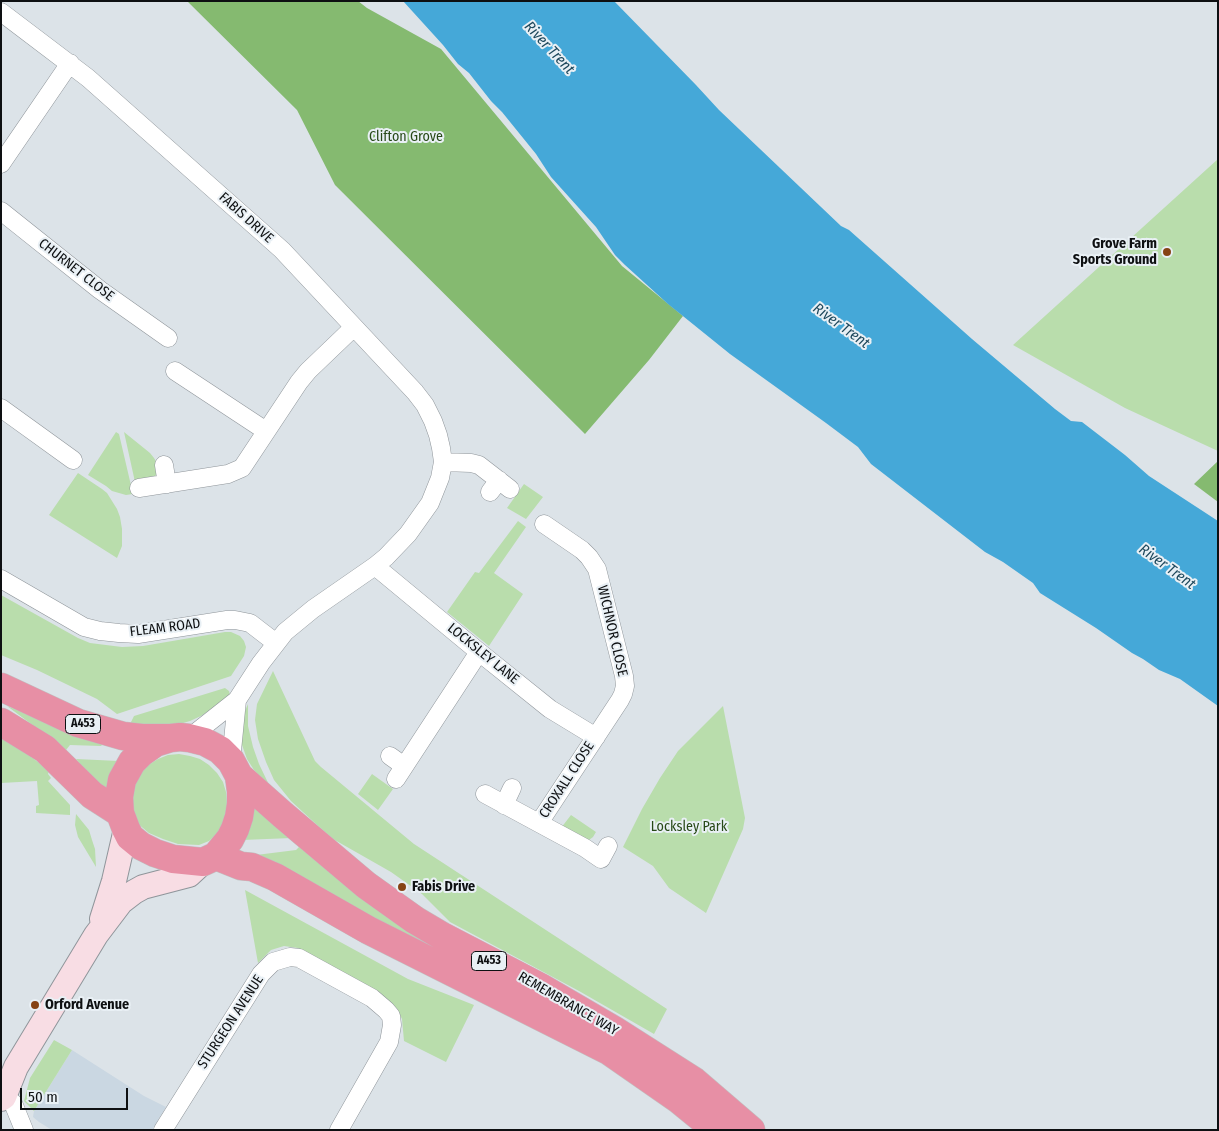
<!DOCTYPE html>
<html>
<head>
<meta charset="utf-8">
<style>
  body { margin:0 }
  #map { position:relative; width:1219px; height:1131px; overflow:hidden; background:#dce3e8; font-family:"Fira Sans Condensed",sans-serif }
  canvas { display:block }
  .frame { position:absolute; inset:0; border:2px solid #0e1012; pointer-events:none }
  .scale { position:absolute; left:20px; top:1088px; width:108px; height:22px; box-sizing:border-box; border:2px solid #0e1012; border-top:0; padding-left:6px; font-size:15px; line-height:18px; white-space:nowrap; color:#0e1012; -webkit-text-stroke:4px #e9f0f5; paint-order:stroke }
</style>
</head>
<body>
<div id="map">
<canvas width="1219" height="1131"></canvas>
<div class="frame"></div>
<div class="scale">50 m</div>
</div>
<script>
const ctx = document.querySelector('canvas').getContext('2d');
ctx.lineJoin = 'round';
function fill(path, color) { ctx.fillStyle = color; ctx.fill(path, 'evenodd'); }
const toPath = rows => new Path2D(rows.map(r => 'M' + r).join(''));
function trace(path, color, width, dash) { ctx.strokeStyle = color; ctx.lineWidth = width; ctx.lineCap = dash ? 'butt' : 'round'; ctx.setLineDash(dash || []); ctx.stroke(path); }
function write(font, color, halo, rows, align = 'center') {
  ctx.font = font + ' "Fira Sans Condensed",sans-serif'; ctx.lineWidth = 4; ctx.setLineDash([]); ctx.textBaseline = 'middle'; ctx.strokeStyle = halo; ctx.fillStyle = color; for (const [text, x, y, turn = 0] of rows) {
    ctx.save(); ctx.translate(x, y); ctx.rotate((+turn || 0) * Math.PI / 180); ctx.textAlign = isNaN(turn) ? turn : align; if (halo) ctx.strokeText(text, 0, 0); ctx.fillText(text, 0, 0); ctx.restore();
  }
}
const built = toPath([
  [72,1050,144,1096,166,1107,152,1130,52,1130,39,1122,33,1117,34,1111]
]);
const green = toPath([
  [1218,159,1218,451,1125,408,1013,345],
  [116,432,119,434,133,494,126,495,112,491,106,486,88,475],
  [124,432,150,453,154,458,157,463,158,472,155,476,151,480,135,482],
  [78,473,102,489,107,493,117,509,120,517,122,529,122,546,117,558,49,515],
  [524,484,543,497,526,519,507,508],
  [518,521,526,527,494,573,523,594,489,646,447,612,475,572,479,573],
  [1,595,78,638,90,643,122,647,143,646,225,632,231,632,240,636,244,641,246,647,244,656,231,676,117,714,97,699,37,670,1,655],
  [273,671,315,761,321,767,414,844,667,1009,654,1034,579,991,450,922,422,894,391,872,333,839,316,824,291,801,274,780,266,762,258,739,255,720,257,704],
  [225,688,229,691,230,695,221,703,201,716,190,721,176,725,131,725,131,722,134,716],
  [248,704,248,726,253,747,259,764,272,791,254,770,247,759,242,745,240,732,242,718],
  [7,706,103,744,101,746,70,745,66,750],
  [723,706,745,818,743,829,706,913,669,888,653,866,623,847,642,809,660,778,678,751],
  [1,735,18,746,49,771,48,774,51,778,48,781,70,805,70,815,36,813,36,806,39,805,37,781,1,783],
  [179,754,190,756,200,759,209,765,217,773,223,782,226,792,227,803,226,814,222,824,217,834,209,841,199,845,178,844,163,839,149,833,137,823,130,803,131,792,141,773,148,765,158,759,168,755],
  [76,759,119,761,105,794],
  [372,774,393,789,378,810,358,794],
  [251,805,292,838,242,840],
  [76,814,89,830,92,840,95,849,96,867,78,837,75,825],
  [571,815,596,832,593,837,589,840,584,840,561,828],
  [301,845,735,1130,729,1130,421,946,256,855,296,850],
  [245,890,408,979,474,1005,446,1062,404,1041,402,1019,397,1009,384,998,298,948,284,946,271,950,258,963],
  [54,1040,72,1050,34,1111,24,1101,30,1078]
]);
const forest = toPath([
  [187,1,358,1,367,8,441,49,622,266,683,316,649,360,585,434,335,185,297,110],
  [1218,461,1218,502,1194,484]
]);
const water = toPath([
  [403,1,614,1,696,85,719,110,841,226,849,230,972,339,1055,409,1071,421,1082,422,1125,455,1149,476,1218,521,1218,706,1180,679,1159,670,1143,659,1132,653,1096,628,1040,593,1033,583,1003,562,985,552,871,464,858,447,826,423,730,354,668,304,625,265,615,255,596,227,551,177,536,154,502,112,491,101,469,73,458,64,443,45]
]);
const street = toPath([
  [1,12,88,78,282,250,415,392,425,405,433,421,438,435,441,448,443,462,440,478,430,503,408,534,386,557,375,566,313,609,285,632,261,663,237,700,189,738],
  [1,164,70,63],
  [1,211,100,290,168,338],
  [175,371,266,431],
  [1,408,73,460],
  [443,462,471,463,479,465,510,489],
  [164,465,167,484],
  [139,488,228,474,242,468,299,382,308,371,354,327],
  [490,492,499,480],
  [375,566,479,652,550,709,596,737],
  [1,579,84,627,100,631,119,633,138,634,227,620,235,620,250,623,276,643],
  [390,756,404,766],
  [231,761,237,700],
  [396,779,479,652],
  [485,794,585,848,601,859,608,846],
  [504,805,512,788],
  [539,823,620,700,623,694,625,686,624,676,597,569,589,557,582,550,544,524],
  [1,1095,13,1103,24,1130],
  [163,1130,261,974,273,962,290,957,299,958,372,998,386,1010,391,1016,392,1025,389,1042,339,1130]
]);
const secondary = toPath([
  [102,919,114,881,126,829],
  [1,1099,4,1097,16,1067,96,935,121,902,134,892,143,887,189,875,203,862]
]);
const highway = toPath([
  [1,687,78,723,123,736,142,738,168,738],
  [1,722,45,749,92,795,120,813],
  [180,737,189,738,205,742,220,750,231,761,239,776,241,791,241,804,239,817,235,829,230,839,216,856,203,862,173,859,155,853,141,846,130,837,126,829,120,813,119,797,122,780,132,762,141,753,155,743,171,738,180,737],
  [239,776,283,815,366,885,415,920,442,936,542,988,614,1030,694,1081,751,1130],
  [216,856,241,866,252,867,275,877,368,930,609,1051,678,1099,716,1130]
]);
const markers = [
  [1167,252,5,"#864314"],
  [402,887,5,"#864314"],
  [35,1005,5,"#864314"]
];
const shields = [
  [83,724,35],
  [489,961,35]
];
const shieldNames = [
  ["A453",83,724],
  ["A453",489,961]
];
const parkNames = [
  ["Clifton Grove",406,137],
  ["Locksley Park",689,827]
];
const streetNames = [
  ["FABIS DRIVE",246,218,42],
  ["CHURNET CLOSE",76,270,38],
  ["FLEAM ROAD",165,628,-7],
  ["WICHNOR CLOSE",612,631,77],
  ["LOCKSLEY LANE",483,654,39],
  ["CROXALL CLOSE",567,780,-57],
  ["REMEMBRANCE WAY",568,1004,30],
  ["STURGEON AVENUE",231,1022,-57]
];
const poiNames = [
  ["Grove Farm",1157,244,"right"],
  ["Sports Ground",1157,260,"right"],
  ["Fabis Drive",412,887],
  ["Orford Avenue",45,1005]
];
const waterNames = [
  ["River Trent",549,48,47],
  ["River Trent",841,326,36],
  ["River Trent",1167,567,36]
];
fill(built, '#cad7e2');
fill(green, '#b9ddac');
fill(forest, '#85ba70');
fill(water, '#45a8d8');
trace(street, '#8f959a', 19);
trace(secondary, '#8f959a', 26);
trace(highway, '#c0c1c1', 29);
trace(street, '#fff', 18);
trace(secondary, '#f8dde4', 24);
trace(highway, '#e78fa5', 28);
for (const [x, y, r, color] of markers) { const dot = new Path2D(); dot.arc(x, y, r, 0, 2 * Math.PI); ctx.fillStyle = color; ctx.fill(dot); trace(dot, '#e9f0f5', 2); }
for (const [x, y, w] of shields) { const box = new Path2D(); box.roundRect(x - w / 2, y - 9.5, w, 19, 4); ctx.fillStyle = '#e9f0f5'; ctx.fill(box); trace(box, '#0e1012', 1); }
write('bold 12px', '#0e1012', null, shieldNames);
write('14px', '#274917', '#e9f0f5', parkNames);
write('14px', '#0e1012', '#e9f0f5', streetNames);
write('bold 14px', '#0e1012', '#e9f0f5', poiNames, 'left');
write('italic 15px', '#1e485c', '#e9f0f5', waterNames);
</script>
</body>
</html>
